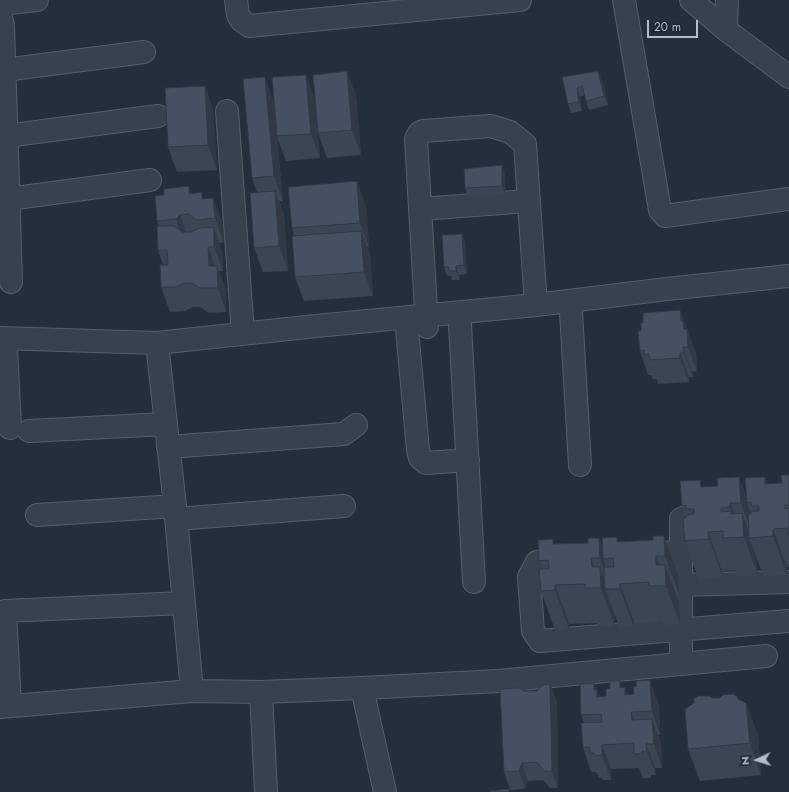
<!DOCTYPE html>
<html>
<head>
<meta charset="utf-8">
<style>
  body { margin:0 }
  #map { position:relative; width:789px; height:792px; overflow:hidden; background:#242f3e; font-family:Jost,sans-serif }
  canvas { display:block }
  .north { position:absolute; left:737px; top:740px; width:40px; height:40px; -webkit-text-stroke:3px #1d2633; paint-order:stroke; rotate:266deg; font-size:11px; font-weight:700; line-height:16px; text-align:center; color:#b4bcc9 }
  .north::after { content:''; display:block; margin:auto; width:14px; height:18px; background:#b4bcc9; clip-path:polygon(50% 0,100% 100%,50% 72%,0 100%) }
  .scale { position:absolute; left:647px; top:20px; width:51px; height:18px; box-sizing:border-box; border:2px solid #b4bcc9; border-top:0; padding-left:5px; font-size:12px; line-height:14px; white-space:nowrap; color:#b4bcc9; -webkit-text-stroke:3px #1d2633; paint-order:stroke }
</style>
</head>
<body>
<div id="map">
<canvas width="789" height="792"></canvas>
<div class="north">N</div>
<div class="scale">20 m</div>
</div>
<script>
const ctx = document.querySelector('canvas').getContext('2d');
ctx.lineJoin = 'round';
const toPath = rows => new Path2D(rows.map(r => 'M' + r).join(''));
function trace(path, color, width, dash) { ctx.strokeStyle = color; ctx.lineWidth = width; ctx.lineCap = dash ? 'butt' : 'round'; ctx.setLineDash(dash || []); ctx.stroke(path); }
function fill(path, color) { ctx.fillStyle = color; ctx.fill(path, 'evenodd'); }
const minor = toPath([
  [236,0,238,15,242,21,249,26,520,0],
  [624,0,660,210,665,216,789,199],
  [691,0,726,30,789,77],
  [0,4,37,0],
  [0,13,3,26,11,282],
  [726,30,727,0],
  [4,70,144,52],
  [227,111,243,334],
  [6,136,158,116],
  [8,199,150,180],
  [420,209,529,201],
  [571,312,580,465],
  [460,324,474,582],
  [427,327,416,139,419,133,423,131,491,126,510,132,525,144,536,305],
  [407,329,418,450,420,458,426,463,468,460],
  [0,338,157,343,316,326,536,305,667,289,789,276],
  [157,343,175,506,192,691,261,692,362,688,499,681,766,656],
  [6,348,10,428],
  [29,431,166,424],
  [168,447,344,434,356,425],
  [37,515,175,506],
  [176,519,344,506],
  [639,554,681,552],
  [569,558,553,559,537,562,529,577,533,631,540,641,789,621],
  [681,585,789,582],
  [681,663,681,519,700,510,714,509],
  [362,688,385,792],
  [261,692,266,792],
  [10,706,5,611,183,603],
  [0,707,192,691]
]);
const wall = toPath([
  [347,71,356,96,361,155,327,158,318,133],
  [562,77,602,80,608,105,589,110,584,95,580,97,582,111,571,113,568,104],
  [205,86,213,110,217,170,177,172,168,147],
  [315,99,320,158,286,161,277,137,283,201,279,201,284,215,288,271,263,272,254,248,257,192,252,178,274,101],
  [505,174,505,195,469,197,465,188],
  [189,186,191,193,204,199,213,198,222,222,224,242,219,243,222,251,223,271,219,271,226,290,226,312,209,313,200,307,193,307,185,311,170,312,161,287,163,265,158,250,159,226,157,221,164,195],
  [366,206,369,247,367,247,370,255,373,296,304,301,295,277,294,236,292,228],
  [462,234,465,243,467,274,459,275,460,280,452,280,451,276,447,276,444,267],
  [680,310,696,353,697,371,692,372,693,377,689,377,689,382,658,384,657,379,653,379,651,375,648,375,640,351,641,331,643,323],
  [789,475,789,567,787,567,787,575,763,576,756,556,758,575,737,577,735,570,722,571,723,578,699,580,685,541,686,517,682,506,702,487,718,486,739,477,746,496,765,477,767,484,782,483],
  [653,536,678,575,679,594,676,594,679,603,680,624,663,625,662,621,634,622,634,627,619,628,615,615,615,626,599,627,597,623,569,624,569,629,555,630,541,591,542,569,539,561,554,544,588,543,599,538,603,548,619,542,653,540],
  [550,684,557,702,558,788,550,788,543,780,528,781,525,789,510,790,504,772,525,691,537,691],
  [622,688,627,695,659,704,660,735,658,735,661,743,662,768,655,768,656,775,651,775,651,778,643,778,639,768,611,769,611,780,603,780,602,778,599,778,596,772,591,772,583,747,584,723,581,715,597,690,600,697,606,696],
  [738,699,758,735,761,775,700,781,688,749]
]);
const shadedWall = toPath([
  [347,71,356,96,361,155,352,130],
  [598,71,602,80,608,105,604,96],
  [306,75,315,99,320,158,311,134],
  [265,77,274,101,283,201,274,176],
  [205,86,213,110,217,170,208,145],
  [577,88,580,97,582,111,579,102],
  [502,165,505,174,505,195,502,186],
  [357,181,366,206,369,247,360,223],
  [189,186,198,211,189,194],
  [275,191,284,215,288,271,279,246],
  [213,198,222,222,224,242,215,218],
  [180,215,189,239,185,244,176,219],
  [214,227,222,251,223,271,214,247],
  [361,231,370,255,373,296,364,272],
  [462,234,465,243,467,274,464,265],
  [208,247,217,271,209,266],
  [217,266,226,290,226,312,218,288],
  [456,266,459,275,460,280,456,271],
  [680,310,696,353,697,371,688,347,681,321],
  [683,347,692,372,693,377,684,353],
  [680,353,689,377,689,382,680,358],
  [739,477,748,502,747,503,754,522,754,538,741,503],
  [765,477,779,515,765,484],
  [730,503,742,537,741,537,730,507],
  [742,513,751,538,749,538,756,556,758,575,744,537],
  [773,529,787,567,787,575,773,536],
  [708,532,722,571,723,578,709,539],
  [664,536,678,575,679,594,665,556],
  [599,538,607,559,603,559,614,587,611,589,600,558],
  [656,556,666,582,665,565,679,603,680,624,666,586,656,565],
  [591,558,601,584,600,567,608,589,605,589,615,615,615,626,601,588,592,567],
  [620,584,634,622,634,627,620,589],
  [555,585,569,624,569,629,555,590],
  [650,680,659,704,660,735,652,711],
  [620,681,625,695,625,687,634,712,631,712,640,736,632,720,620,688],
  [594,683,597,691,597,690,606,714,594,690],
  [550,684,557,702,558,788,552,771],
  [737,696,748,727,746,703,758,735,761,775,750,743],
  [652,719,661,743,662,768,654,744],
  [646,744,655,768,656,775,647,751],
  [602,745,611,769,611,780,602,755],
  [522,763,528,781,525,789,519,771]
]);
const building = toPath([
  [347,71,352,130,318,133,313,75,347,71],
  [598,71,604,96,586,101,582,86,577,88,579,102,568,104,562,77,598,71],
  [306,75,311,134,277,136,272,77,306,75],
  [265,77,274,176,252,178,243,79,265,77],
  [205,86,208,145,168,147,165,88,205,86],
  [502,165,502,186,465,188,464,169,502,165],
  [357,181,360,223,292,228,288,187,357,181],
  [189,186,189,194,202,192,202,199,213,198,215,218,196,220,189,214,180,215,176,219,157,221,155,196,164,195,164,189,189,186],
  [275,191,279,246,254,248,250,193,275,191],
  [157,226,174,226,182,232,191,232,200,228,214,227,214,247,208,247,209,266,217,266,218,288,200,288,192,283,184,283,176,287,161,287,160,265,168,265,167,250,158,250,157,226],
  [361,231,364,272,295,277,292,236,361,231],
  [462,234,464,265,456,266,456,271,449,271,449,267,444,267,442,235,462,234],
  [680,310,681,321,683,321,684,329,687,329,688,347,683,347,684,353,680,353,680,358,650,360,649,354,644,355,644,350,640,351,638,331,641,331,641,323,643,323,643,313,680,310],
  [781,475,789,475,789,505,785,505,785,509,789,508,789,535,788,535,787,528,773,529,773,536,749,538,748,514,751,514,751,511,759,511,759,506,751,506,751,502,747,503,745,478,765,477,765,484,782,483,781,475],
  [739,477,741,503,730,503,730,507,721,508,721,512,731,511,731,514,742,513,744,537,723,538,723,531,708,532,709,539,685,541,683,518,687,517,687,515,694,514,694,509,686,509,686,505,682,506,680,481,700,480,701,487,718,486,717,478,739,477],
  [653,536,664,536,665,556,656,556,656,565,665,565,666,586,649,586,649,582,620,584,620,589,605,589,604,567,614,567,613,558,603,559,602,538,617,537,617,542,653,540,653,536],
  [588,538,599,538,600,558,591,558,592,567,600,567,601,588,585,588,585,584,555,585,555,590,541,591,539,569,549,569,548,560,539,561,538,540,553,539,553,544,588,543,588,538],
  [650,680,652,711,631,712,632,720,652,719,654,744,646,744,647,751,642,751,643,753,634,754,634,743,602,745,602,755,594,756,594,753,590,753,590,747,583,747,581,723,602,722,601,714,581,715,580,684,594,683,594,690,597,690,597,697,606,696,606,689,610,688,610,681,620,681,620,688,625,687,625,695,634,694,633,687,636,687,636,681,650,680],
  [550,684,552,771,544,771,537,762,522,763,519,771,504,772,500,689,519,688,525,691,537,691,542,685,550,684],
  [733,694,737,696,738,699,746,703,750,743,688,749,685,709,694,703,694,699,698,696,709,696,712,698,720,698,723,695,733,694],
  [509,789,509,792,490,792,490,791,509,789]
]);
trace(minor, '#565f6c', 24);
trace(minor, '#38414e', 22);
fill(wall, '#3b4654');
fill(shadedWall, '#303945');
fill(building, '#455162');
trace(building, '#303945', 1);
</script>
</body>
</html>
